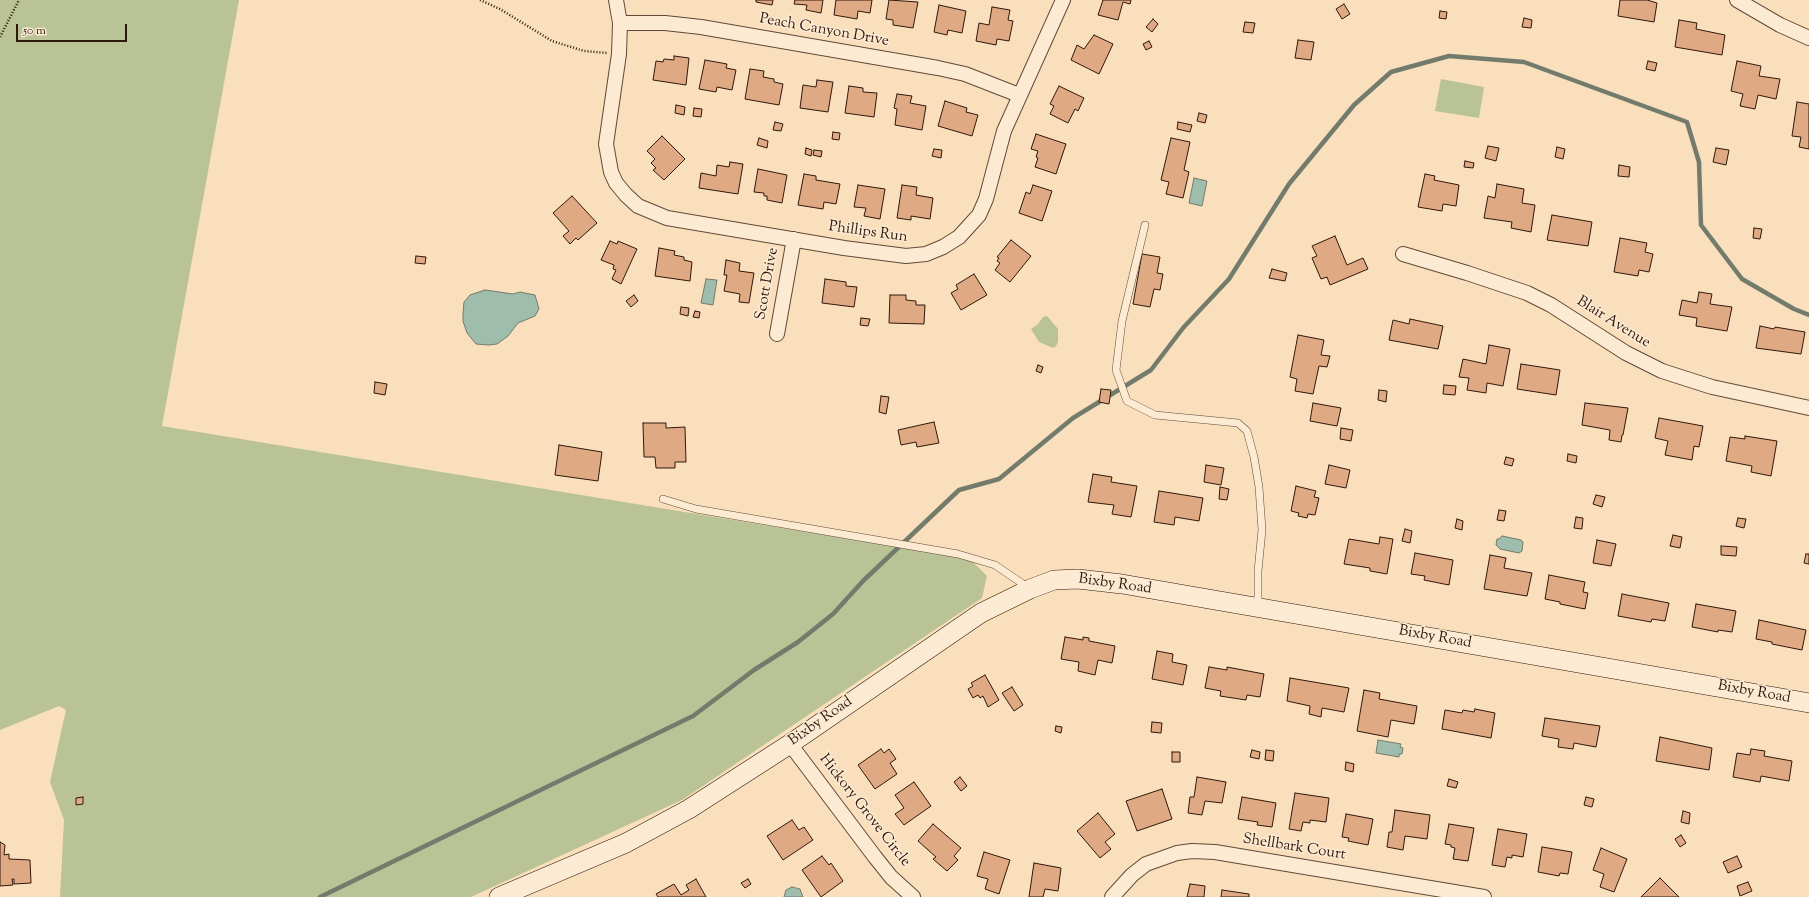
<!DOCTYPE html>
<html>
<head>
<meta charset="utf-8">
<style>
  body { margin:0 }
  #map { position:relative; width:1809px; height:897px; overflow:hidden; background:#fadfbc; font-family:"Sorts Mill Goudy",serif }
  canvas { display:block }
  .scale { position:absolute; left:16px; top:24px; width:111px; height:18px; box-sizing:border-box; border:2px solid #30170c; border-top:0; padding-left:5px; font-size:12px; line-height:14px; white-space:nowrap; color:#30170c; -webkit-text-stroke:3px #fcead3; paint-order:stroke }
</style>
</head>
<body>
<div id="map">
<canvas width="1809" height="897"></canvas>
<div class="scale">50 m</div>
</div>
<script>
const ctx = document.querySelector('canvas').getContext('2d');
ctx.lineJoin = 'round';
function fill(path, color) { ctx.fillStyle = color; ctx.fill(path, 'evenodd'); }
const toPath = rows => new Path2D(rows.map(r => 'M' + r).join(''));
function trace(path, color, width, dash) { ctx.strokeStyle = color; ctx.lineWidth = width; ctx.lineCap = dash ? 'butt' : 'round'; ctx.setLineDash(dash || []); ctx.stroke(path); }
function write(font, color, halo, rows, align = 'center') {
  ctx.font = font + ' "Sorts Mill Goudy",serif'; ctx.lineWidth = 3; ctx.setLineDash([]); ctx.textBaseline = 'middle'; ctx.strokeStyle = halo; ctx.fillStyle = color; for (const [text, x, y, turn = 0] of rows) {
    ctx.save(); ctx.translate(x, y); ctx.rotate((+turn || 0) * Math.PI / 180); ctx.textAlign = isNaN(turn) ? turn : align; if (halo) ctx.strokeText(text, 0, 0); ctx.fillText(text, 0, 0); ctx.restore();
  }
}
const green = toPath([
  [0,0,239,0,162,426,970,559,987,576,982,598,682,800,471,897,60,897,64,820,50,782,66,710,59,706,0,730],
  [1441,79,1484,87,1479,118,1435,111],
  [1047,316,1058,329,1058,342,1056,346,1053,348,1039,342,1031,329,1038,324,1043,317]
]);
const water = toPath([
  [1194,178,1207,181,1202,206,1189,203,1194,178],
  [706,279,717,280,713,305,701,303,706,279],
  [485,290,513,294,520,292,535,295,539,309,535,316,518,323,508,336,497,344,489,345,476,344,467,333,463,321,463,313,464,302,470,295,485,290],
  [1502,536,1521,540,1523,542,1522,551,1519,553,1500,549,1496,545,1497,539,1499,539,1502,536],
  [1378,740,1401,744,1400,747,1403,748,1402,754,1399,754,1399,757,1376,753,1378,740],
  [792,887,800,889,803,897,784,897,786,890,792,887]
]);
const stream = toPath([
  [320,897,693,716,754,670,798,642,833,614,863,581,959,490,999,479,1073,418,1151,370,1183,328,1229,279,1289,184,1354,105,1391,72,1449,56,1524,62,1687,122,1699,162,1701,225,1742,279,1794,309,1809,315]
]);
const building = toPath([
  [756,0,773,0,772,5,756,2,756,0],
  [795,0,823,0,821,13,806,10,807,5,794,4,795,0],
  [836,0,872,0,870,13,858,11,857,19,834,15,836,0],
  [889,0,918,2,913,28,893,25,893,20,886,19,889,0],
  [1103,0,1131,0,1130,4,1123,2,1118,20,1098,15,1103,0],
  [1620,0,1647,0,1657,3,1654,22,1618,16,1620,0],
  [1344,4,1350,14,1342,19,1336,9,1344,4],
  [939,5,966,11,962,33,948,30,947,35,934,32,939,5],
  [992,7,1010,10,1008,20,1013,21,1009,41,997,39,996,45,976,41,979,23,989,25,992,7],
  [1440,11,1447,12,1446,19,1439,18,1440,11],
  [1524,18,1532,20,1531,28,1522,27,1524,18],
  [1153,19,1158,24,1152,32,1146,27,1153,19],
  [1679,20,1697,23,1696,29,1725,35,1722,55,1675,47,1679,20],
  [1245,22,1255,23,1253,33,1243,32,1245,22],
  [1094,35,1113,44,1099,74,1071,60,1077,45,1084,49,1094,35],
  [1298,40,1314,42,1311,60,1295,58,1298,40],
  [1149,41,1152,47,1146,50,1143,44,1149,41],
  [674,56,689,58,686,85,653,80,656,61,663,62,664,59,674,60,674,56],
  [705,60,727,64,726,68,736,70,732,90,717,87,716,92,699,89,705,60],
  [1648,61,1657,63,1655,71,1646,69,1648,61],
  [1737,61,1761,66,1759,76,1780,79,1776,99,1758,95,1755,109,1740,106,1743,94,1731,91,1737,61],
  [750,69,764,71,763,77,774,79,774,82,783,84,779,105,745,99,750,69],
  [817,80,833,82,828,112,800,108,803,85,816,87,817,80],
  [849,86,863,88,863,92,877,93,874,117,845,113,849,86],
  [1059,86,1084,98,1078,111,1075,109,1068,123,1050,114,1054,106,1050,104,1059,86],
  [897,94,912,96,910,103,926,106,922,130,895,125,897,109,894,108,897,94],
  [945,101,967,108,966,112,978,115,972,136,938,126,945,101],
  [1797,102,1809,104,1809,149,1799,147,1801,137,1792,136,1797,102],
  [676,105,685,107,684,115,675,113,676,105],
  [694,108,702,109,701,117,693,116,694,108],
  [1199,113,1207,115,1205,123,1197,121,1199,113],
  [775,122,783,124,781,131,773,130,775,122],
  [1178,122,1192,125,1190,132,1177,129,1178,122],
  [833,132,840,133,839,140,832,139,833,132],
  [1036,134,1066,144,1056,174,1035,167,1038,158,1036,157,1038,151,1031,149,1036,134],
  [662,136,685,159,664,180,653,170,656,168,651,163,655,159,647,151,662,136],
  [759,138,768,141,767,148,757,145,759,138],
  [1171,138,1190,142,1184,170,1189,172,1183,198,1166,194,1169,182,1161,180,1171,138],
  [1488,146,1499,148,1496,161,1485,158,1488,146],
  [1557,147,1565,149,1563,159,1555,157,1557,147],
  [806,148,812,150,811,156,805,154,806,148],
  [1716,148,1729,150,1726,165,1713,162,1716,148],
  [934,149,942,150,941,158,932,156,934,149],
  [814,150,822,151,821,157,813,155,814,150],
  [1465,161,1474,163,1473,168,1464,167,1465,161],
  [730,162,743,164,738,194,699,188,701,173,716,176,717,165,729,167,730,162],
  [1619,165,1630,167,1629,177,1618,176,1619,165],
  [758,169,787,175,782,203,767,200,767,196,764,196,764,193,754,192,758,169],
  [804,174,816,176,816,180,840,184,836,204,824,202,823,209,798,205,804,174],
  [1425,174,1435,176,1434,180,1459,185,1456,206,1443,204,1442,211,1418,207,1425,174],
  [1497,184,1524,189,1522,203,1535,205,1531,232,1511,228,1512,222,1484,218,1488,196,1495,198,1497,184],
  [858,185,885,189,880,219,864,216,866,208,854,207,858,185],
  [902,185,917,187,916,195,933,198,930,219,911,216,911,220,897,218,902,185],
  [1033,185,1052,191,1042,221,1019,213,1026,192,1030,194,1033,185],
  [572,196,597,223,578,240,576,238,570,244,563,236,569,231,553,213,572,196],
  [1552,215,1592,222,1588,246,1547,240,1552,215],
  [1754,228,1762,229,1760,239,1753,238,1754,228],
  [1335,236,1347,265,1363,258,1368,269,1330,285,1327,277,1321,279,1312,258,1317,256,1312,246,1335,236],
  [1620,238,1647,243,1645,252,1653,254,1649,272,1639,270,1638,276,1614,272,1620,238],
  [1011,240,1031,256,1010,282,995,270,1000,263,997,261,999,258,997,257,1011,240],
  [610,241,617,244,618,241,637,249,621,284,612,279,616,270,613,269,614,265,601,260,610,241],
  [659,248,675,251,674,255,684,257,684,260,692,262,690,281,655,276,659,248],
  [1142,254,1160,257,1157,273,1163,274,1160,290,1154,289,1150,307,1133,304,1142,254],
  [416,256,426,257,425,264,415,263,416,256],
  [726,260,740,263,739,271,754,273,749,303,739,302,740,294,724,291,727,275,724,275,726,260],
  [1272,269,1287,273,1285,281,1269,278,1272,269],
  [974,274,987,295,961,310,951,293,958,289,956,285,974,274],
  [825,279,846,282,846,286,857,287,854,307,822,303,825,279],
  [1699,292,1712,294,1710,304,1732,307,1727,331,1696,326,1697,318,1679,315,1682,300,1697,303,1699,292],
  [634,295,638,301,631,307,626,301,634,295],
  [890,295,906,295,906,300,916,301,916,305,925,305,924,324,889,323,890,295],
  [681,307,689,308,688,316,680,314,681,307],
  [695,311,700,312,699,318,693,317,695,311],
  [861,318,870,319,868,326,860,325,861,318],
  [1410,319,1443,326,1438,349,1389,340,1393,320,1409,324,1410,319],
  [1760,326,1774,329,1775,327,1805,332,1801,354,1756,348,1760,326],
  [1298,335,1324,340,1321,355,1330,356,1327,367,1319,366,1313,394,1295,391,1297,379,1290,377,1298,335],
  [1489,345,1510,349,1503,386,1487,383,1486,393,1467,390,1469,378,1459,377,1463,359,1486,364,1489,345],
  [1521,364,1560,370,1556,395,1517,389,1521,364],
  [1038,365,1043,367,1041,373,1036,371,1038,365],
  [375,382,387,384,385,395,374,393,375,382],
  [1444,385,1456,386,1455,395,1443,394,1444,385],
  [1101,389,1111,390,1109,404,1099,402,1101,389],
  [1379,390,1387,391,1386,402,1378,400,1379,390],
  [881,396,889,397,886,414,879,412,881,396],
  [1313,403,1341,408,1337,426,1310,421,1313,403],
  [1585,403,1628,408,1623,435,1622,435,1621,442,1609,440,1610,430,1582,425,1585,403],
  [1659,418,1703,426,1699,447,1694,446,1692,460,1665,455,1668,441,1655,438,1659,418],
  [934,422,939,443,917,447,916,442,901,445,898,430,934,422],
  [643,423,666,423,666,428,685,427,686,462,675,462,675,468,656,468,655,457,644,457,643,423],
  [1341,428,1353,430,1351,441,1340,439,1341,428],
  [1745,436,1777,441,1771,476,1751,472,1752,466,1726,461,1730,437,1745,439,1745,436],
  [559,445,602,452,598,481,555,475,559,445],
  [1568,454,1577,456,1576,463,1567,461,1568,454],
  [1506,457,1514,459,1512,466,1504,464,1506,457],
  [1206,465,1224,468,1221,485,1204,482,1206,465],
  [1329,465,1350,470,1346,488,1325,484,1329,465],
  [1093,474,1112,477,1111,482,1137,486,1131,517,1112,514,1114,505,1088,502,1093,474],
  [1296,486,1316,491,1314,497,1319,498,1315,515,1308,514,1307,518,1298,516,1299,513,1291,511,1296,486],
  [1220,487,1229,489,1227,500,1219,499,1220,487],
  [1159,491,1203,498,1199,521,1175,517,1174,525,1154,522,1159,491],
  [1596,495,1605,497,1602,507,1593,504,1596,495],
  [1499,510,1506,511,1504,521,1497,520,1499,510],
  [1576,517,1583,518,1582,529,1574,528,1576,517],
  [1738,518,1746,519,1744,528,1736,526,1738,518],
  [1457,519,1463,521,1462,530,1455,528,1457,519],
  [1405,529,1412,531,1410,543,1402,541,1405,529],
  [1673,535,1682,537,1680,548,1670,546,1673,535],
  [1380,537,1393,539,1387,574,1370,571,1370,568,1344,564,1349,539,1379,544,1380,537],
  [1597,540,1616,544,1611,566,1593,563,1597,540],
  [1721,546,1737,547,1736,556,1721,555,1721,546],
  [1415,553,1453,560,1449,585,1424,580,1425,576,1411,574,1415,553],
  [1806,554,1809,554,1809,564,1804,563,1806,554],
  [1490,555,1506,558,1504,568,1532,573,1527,596,1484,589,1490,555],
  [1549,575,1585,582,1583,592,1588,593,1585,609,1560,604,1560,602,1545,599,1549,575],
  [1622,594,1669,603,1665,621,1652,619,1651,622,1618,616,1622,594],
  [1696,604,1736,611,1732,632,1718,630,1718,632,1692,627,1696,604],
  [1759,620,1806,630,1802,650,1772,644,1772,642,1756,639,1759,620],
  [1065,637,1083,640,1083,637,1089,638,1089,641,1115,646,1112,663,1098,660,1095,675,1078,671,1079,662,1061,659,1065,637],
  [1157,651,1173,654,1172,662,1187,665,1183,685,1152,679,1157,651],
  [1209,667,1227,670,1227,667,1264,674,1260,697,1247,695,1246,700,1220,696,1221,691,1205,688,1209,667],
  [985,675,999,700,988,707,983,696,980,698,978,695,973,698,968,689,973,686,971,683,985,675],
  [1290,678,1349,688,1344,712,1322,708,1321,717,1309,714,1310,706,1287,701,1290,678],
  [1012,687,1023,705,1014,711,1002,693,1012,687],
  [1364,690,1380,693,1379,699,1417,706,1414,724,1391,720,1388,737,1357,731,1364,690],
  [1475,709,1495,713,1491,738,1442,729,1445,710,1462,713,1463,710,1474,712,1475,709],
  [1545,718,1600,726,1596,747,1574,743,1573,749,1558,747,1559,739,1542,736,1545,718],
  [1152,722,1162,723,1161,733,1151,732,1152,722],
  [1056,726,1062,727,1061,733,1055,731,1056,726],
  [1660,737,1712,748,1709,770,1656,761,1660,737],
  [881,749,884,753,889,749,896,759,890,763,897,774,875,789,858,765,881,749],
  [1751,749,1765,751,1764,756,1792,761,1789,781,1761,776,1760,782,1733,777,1737,753,1750,755,1751,749],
  [1252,750,1260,752,1259,759,1250,757,1252,750],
  [1266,750,1274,751,1273,761,1265,760,1266,750],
  [1172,752,1180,752,1180,762,1172,762,1172,752],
  [1346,762,1354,764,1353,772,1345,770,1346,762],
  [960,777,967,786,961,791,954,782,960,777],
  [1197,777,1226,782,1222,803,1205,801,1202,815,1188,813,1190,797,1194,797,1197,777],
  [1449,779,1458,782,1456,788,1447,786,1449,779],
  [914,782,931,806,904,825,895,814,904,808,895,795,914,782],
  [1162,789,1172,819,1137,831,1126,801,1162,789],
  [1295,793,1329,798,1326,822,1310,820,1310,823,1303,822,1301,831,1289,829,1295,793],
  [83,797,83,804,76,805,76,798,83,797],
  [1242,797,1276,803,1272,827,1257,825,1258,822,1238,819,1242,797],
  [1586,797,1594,799,1592,807,1584,805,1586,797],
  [1395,810,1430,815,1427,839,1405,836,1403,850,1387,847,1389,832,1392,832,1395,810],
  [1683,811,1690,813,1689,824,1681,822,1683,811],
  [1098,813,1115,834,1105,842,1111,849,1100,858,1077,831,1098,813],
  [1346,814,1373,819,1368,845,1348,841,1349,838,1342,837,1346,814],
  [792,820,799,830,804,827,813,840,783,860,767,836,792,820],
  [933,824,961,848,954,856,958,860,947,871,933,859,936,857,918,841,933,824],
  [1449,824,1474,828,1468,861,1453,859,1455,848,1451,847,1451,845,1445,844,1449,824],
  [1498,829,1527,834,1523,857,1512,855,1512,858,1507,857,1505,867,1492,865,1498,829],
  [1681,835,1686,843,1680,847,1675,839,1681,835],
  [0,842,5,845,4,855,9,854,9,859,30,860,31,883,14,884,14,879,12,879,13,885,0,886,0,842],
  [1542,847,1572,852,1568,874,1560,873,1559,876,1538,872,1542,847],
  [1601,848,1627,859,1614,892,1600,887,1604,874,1593,870,1601,848],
  [984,852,1010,860,999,894,985,889,988,879,977,876,984,852],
  [822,856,829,865,831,863,843,881,821,897,802,870,822,856],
  [1737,856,1742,867,1728,873,1723,862,1737,856],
  [1034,863,1061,868,1058,891,1045,889,1043,897,1029,897,1034,863],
  [1660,878,1679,897,1641,897,1660,878],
  [696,879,706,897,658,897,656,894,674,884,681,895,689,890,686,885,696,879],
  [748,879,751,884,745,888,741,883,748,879],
  [1748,882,1752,891,1740,896,1737,886,1748,882],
  [1190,884,1205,886,1204,897,1187,897,1190,884],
  [1222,890,1249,894,1249,897,1221,897,1222,890]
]);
const path = toPath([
  [480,0,500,9,552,41,584,51,607,53],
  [0,37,19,0]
]);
const lane = toPath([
  [1145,225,1122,321,1116,370,1127,401,1155,415,1238,423,1247,431,1254,457,1259,487,1262,530,1258,571,1258,607],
  [663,499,696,509,958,554,995,565,1029,588]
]);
const street = toPath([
  [616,0,620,23,619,54,606,144,611,172,616,183,626,195,638,206,667,218,844,248,906,256,926,254,943,247,959,237,979,215,986,199,1004,131,1063,0],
  [1737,0,1780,25,1809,38],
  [620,23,665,23,701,27,938,68,965,74,1019,95],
  [1403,254,1467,273,1527,293,1551,305,1626,353,1662,371,1712,387,1809,408],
  [777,334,794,239],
  [790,744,875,857,891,877,913,897],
  [1112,897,1132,875,1146,864,1177,853,1192,851,1215,852,1484,897]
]);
const secondary = toPath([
  [499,897,626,843,689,809,790,744,981,613,1030,589,1054,580,1078,579,1122,584,1809,703]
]);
const streetNames = [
  ["Peach Canyon Drive",824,31,10],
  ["Phillips Run",868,233,8],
  ["Scott Drive",768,284,-80],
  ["Blair Avenue",1613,323,32],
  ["Bixby Road",1115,585,8],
  ["Bixby Road",1435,638,10],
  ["Bixby Road",1754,693,10],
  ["Bixby Road",821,722,-35],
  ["Hickory Grove Circle",864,811,52],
  ["Shellbark Court",1294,848,9]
];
fill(green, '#b9c395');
fill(water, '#9fbdac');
trace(water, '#737b6c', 1);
trace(stream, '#737b6c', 4.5);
fill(building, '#dfa983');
trace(building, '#30170c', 1);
trace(lane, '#624938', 8);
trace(street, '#624938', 16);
trace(secondary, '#30170c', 20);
trace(path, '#30170c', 2.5, [1, 2]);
trace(lane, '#fcead3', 7);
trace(street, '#fcead3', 14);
trace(secondary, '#fcead3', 19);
write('15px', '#30170c', '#fcead3', streetNames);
</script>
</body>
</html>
